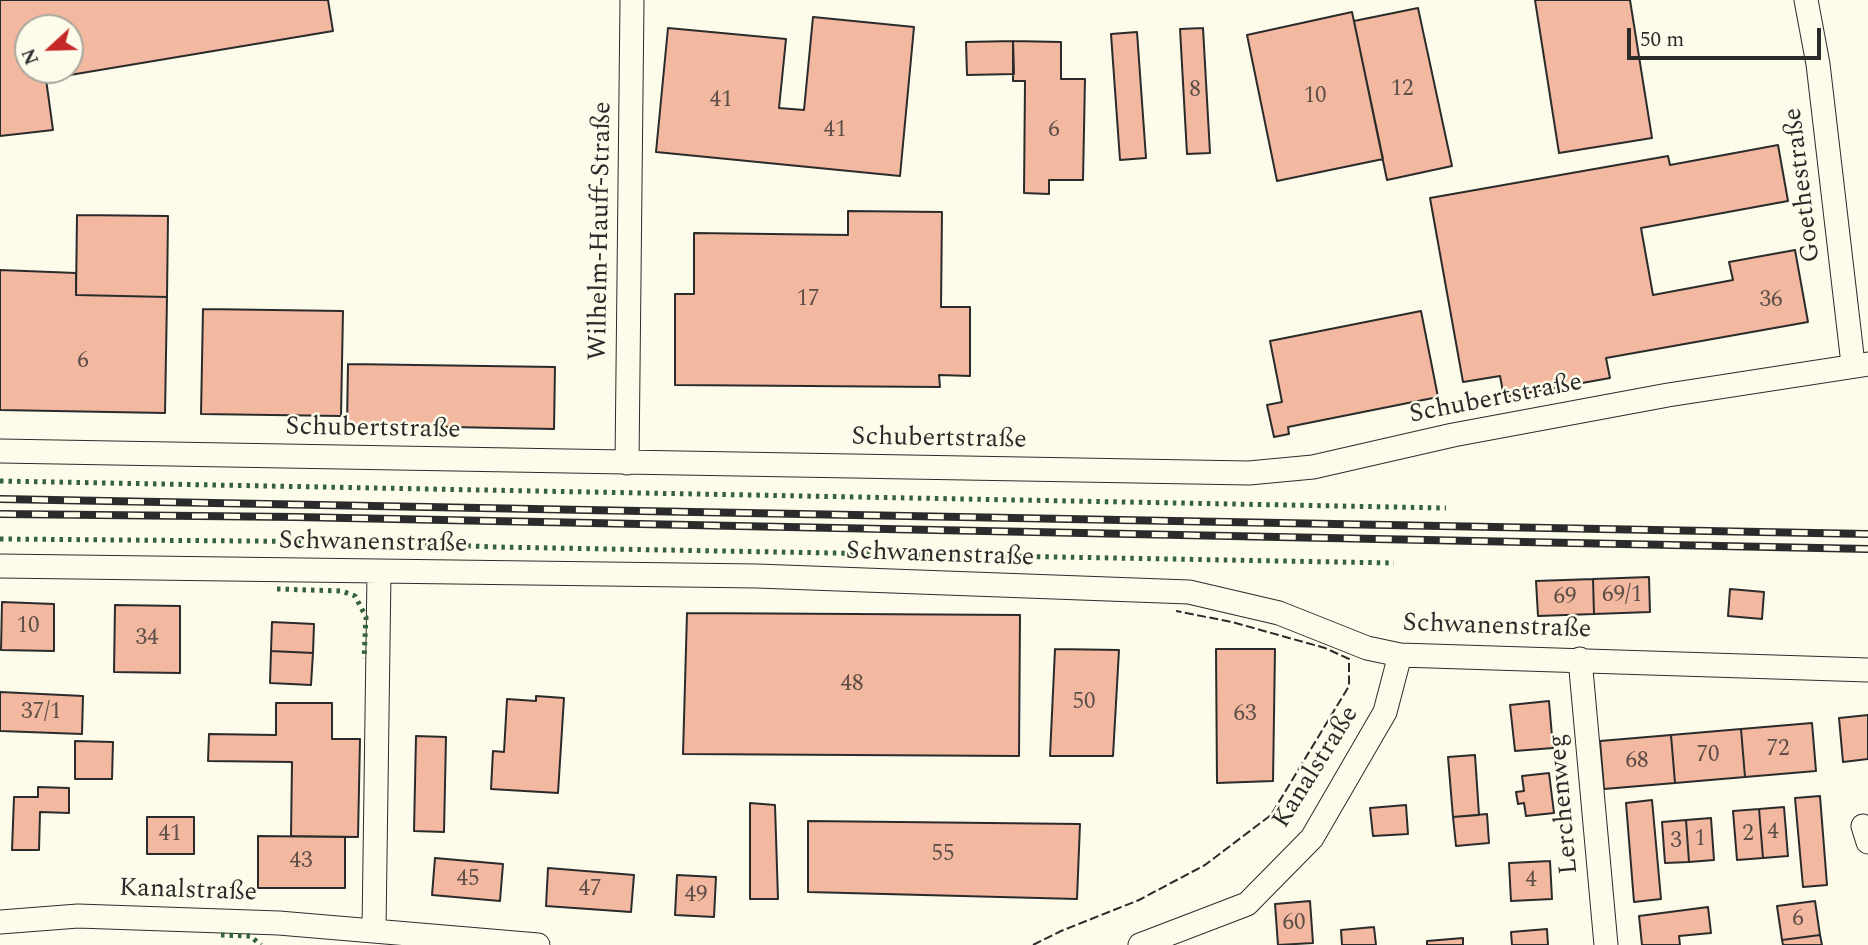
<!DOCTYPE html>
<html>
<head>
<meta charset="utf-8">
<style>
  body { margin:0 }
  #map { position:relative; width:1868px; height:945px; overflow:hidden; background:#fdfbea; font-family:Spectral,serif }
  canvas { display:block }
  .north { position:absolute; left:14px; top:14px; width:70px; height:70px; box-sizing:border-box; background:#fdfbea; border:2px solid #a9a89e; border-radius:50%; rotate:248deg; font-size:19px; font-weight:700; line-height:28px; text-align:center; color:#2b2b2b }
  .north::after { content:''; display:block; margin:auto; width:24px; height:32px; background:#c62828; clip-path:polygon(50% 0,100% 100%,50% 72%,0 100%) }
  .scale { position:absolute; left:1627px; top:28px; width:194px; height:32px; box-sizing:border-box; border:4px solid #2b2b2b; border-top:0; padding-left:9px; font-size:21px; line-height:24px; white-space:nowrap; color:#2b2b2b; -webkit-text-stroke:5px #fdfbea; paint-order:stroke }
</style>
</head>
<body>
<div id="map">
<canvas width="1868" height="945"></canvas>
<div class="north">N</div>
<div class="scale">50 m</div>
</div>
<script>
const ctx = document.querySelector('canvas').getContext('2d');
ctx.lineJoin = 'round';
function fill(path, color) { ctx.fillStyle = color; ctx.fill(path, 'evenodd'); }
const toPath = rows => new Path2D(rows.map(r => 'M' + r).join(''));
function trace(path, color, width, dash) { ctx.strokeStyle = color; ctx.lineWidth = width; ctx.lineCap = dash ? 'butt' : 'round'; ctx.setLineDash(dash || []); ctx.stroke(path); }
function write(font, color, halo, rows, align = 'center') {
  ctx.font = font + ' Spectral,serif'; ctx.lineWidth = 5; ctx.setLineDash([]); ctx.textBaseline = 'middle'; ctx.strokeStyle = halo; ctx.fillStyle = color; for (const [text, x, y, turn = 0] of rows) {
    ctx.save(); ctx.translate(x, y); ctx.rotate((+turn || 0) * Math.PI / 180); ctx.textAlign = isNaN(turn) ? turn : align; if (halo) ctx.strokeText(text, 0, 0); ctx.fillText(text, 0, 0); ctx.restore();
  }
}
const building = toPath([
  [0,0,328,0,333,31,46,79,53,130,0,136,0,0],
  [28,28,70,28,70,70,28,70,28,28],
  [1535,0,1630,0,1652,138,1559,153,1535,0],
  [1418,8,1452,166,1387,180,1354,21,1418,8],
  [1352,12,1383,159,1277,181,1247,35,1352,12],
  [813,17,914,27,900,176,656,152,668,28,786,39,779,108,804,110,813,17],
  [1203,28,1210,153,1187,154,1180,29,1203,28],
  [1137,32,1146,158,1120,160,1111,34,1137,32],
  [1013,41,1061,42,1061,79,1085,79,1083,180,1049,180,1049,194,1024,193,1025,81,1013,81,1013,41],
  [1013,41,1014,74,967,75,966,42,1013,41],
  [1778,145,1788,201,1641,228,1653,295,1733,280,1729,262,1795,250,1808,322,1606,358,1610,378,1504,397,1500,376,1463,382,1430,198,1668,156,1670,165,1778,145],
  [848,211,942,212,941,307,970,307,970,376,939,375,940,387,675,385,675,294,694,294,694,233,848,235,848,211],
  [77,215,168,216,167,297,76,295,77,215],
  [0,270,76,273,76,295,167,297,165,413,0,410,0,270],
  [203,309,343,311,341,416,201,414,203,309],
  [1421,311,1438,397,1288,427,1289,434,1274,437,1267,405,1282,402,1270,341,1421,311],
  [348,364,555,367,554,429,347,425,348,364],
  [1649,577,1650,612,1594,614,1593,579,1649,577],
  [1593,579,1594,614,1538,616,1536,581,1593,579],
  [1730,589,1764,592,1762,619,1728,616,1730,589],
  [2,602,54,604,54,651,1,650,2,602],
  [115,605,180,606,180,673,114,672,115,605],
  [687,613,1020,615,1019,756,683,754,687,613],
  [272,622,314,624,313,653,271,651,272,622],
  [1055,649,1119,650,1113,756,1050,756,1055,649],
  [1216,649,1275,649,1273,781,1217,783,1216,649],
  [271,651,313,653,311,685,270,683,271,651],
  [0,692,83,696,82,734,0,731,0,692],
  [536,696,564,698,558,793,491,789,493,751,504,752,507,699,536,701,536,696],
  [1549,701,1553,748,1515,751,1510,705,1549,701],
  [276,703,332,703,332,739,360,739,358,837,291,836,292,762,208,761,209,734,276,735,276,703],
  [1868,715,1868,759,1843,762,1839,718,1868,715],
  [1812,723,1816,771,1745,777,1741,729,1812,723],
  [1741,729,1745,777,1675,783,1671,735,1741,729],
  [1671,735,1675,783,1604,789,1600,741,1671,735],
  [416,736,446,737,444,832,414,831,416,736],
  [75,741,113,742,112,779,75,779,75,741],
  [1475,755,1479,815,1453,817,1448,757,1475,755],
  [1549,773,1554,813,1526,816,1524,803,1518,804,1516,792,1524,791,1522,776,1549,773],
  [38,787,69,788,69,813,40,812,39,850,12,850,14,797,38,797,38,787],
  [1820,796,1827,885,1803,887,1795,798,1820,796],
  [1652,800,1661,899,1634,902,1626,803,1652,800],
  [750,803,775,805,778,899,750,899,750,803],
  [1406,805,1408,834,1373,836,1370,808,1406,805],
  [1784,807,1788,856,1763,858,1759,809,1784,807],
  [1759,809,1763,858,1737,860,1733,811,1759,809],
  [1487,814,1489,843,1456,846,1453,817,1487,814],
  [147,817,194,817,194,854,147,854,147,817],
  [1711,818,1714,860,1689,862,1686,820,1711,818],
  [1686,820,1689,862,1665,863,1662,822,1686,820],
  [808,821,1080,824,1077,899,808,892,808,821],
  [258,836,345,837,345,888,258,888,258,836],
  [435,858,503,864,500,901,432,895,435,858],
  [1550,861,1552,899,1511,901,1509,863,1550,861],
  [548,868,634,875,631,912,546,906,548,868],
  [677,875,716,877,714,917,675,915,677,875],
  [1310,901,1313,943,1278,945,1275,904,1310,901],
  [1815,901,1820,935,1782,940,1777,906,1815,901],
  [1708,907,1711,933,1679,936,1680,945,1642,945,1639,916,1708,907],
  [1374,927,1376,945,1342,945,1341,930,1374,927],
  [1547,929,1548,945,1512,945,1511,932,1547,929],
  [1820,935,1822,945,1783,945,1782,940,1820,935],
  [1463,938,1463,945,1427,945,1427,941,1463,938]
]);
const street = toPath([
  [1806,0,1818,64,1853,364],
  [0,451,1249,473,1313,467,1453,435,1668,395,1868,364],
  [627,463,632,0],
  [0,566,757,576,1189,592,1279,613,1367,648,1400,655,1868,670],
  [1580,659,1606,945],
  [1863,826,1868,842],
  [0,922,78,916,279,923,538,945],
  [374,929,379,573],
  [1140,945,1247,904,1312,838,1385,712,1400,655]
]);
const rail = toPath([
  [0,499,1868,534],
  [0,514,296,517,1868,549]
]);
const hedge = toPath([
  [0,481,1446,508],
  [0,539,370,542,496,547,1394,563],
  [277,589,342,591,355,596,366,617,364,659],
  [221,935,250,936,261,945]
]);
const fence = toPath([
  [1033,945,1061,931,1139,900,1205,865,1271,815,1349,686,1349,659,1325,648,1232,622,1176,611]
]);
const numberNames = [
  ["12",1402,90],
  ["8",1195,91],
  ["10",1315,97],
  ["41",721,101],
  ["41",835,131],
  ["6",1054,131],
  ["17",808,300],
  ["36",1771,301],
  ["6",83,362],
  ["69/1",1622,596],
  ["69",1565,598],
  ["10",28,627],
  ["34",147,639],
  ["48",852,685],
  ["50",1084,703],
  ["37/1",41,713],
  ["63",1245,715],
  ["72",1778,750],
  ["70",1708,756],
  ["68",1637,762],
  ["4",1773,833],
  ["41",170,835],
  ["2",1748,835],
  ["1",1700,840],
  ["3",1676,842],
  ["55",943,855],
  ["43",301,862],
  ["45",468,880],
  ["4",1531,881],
  ["47",590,890],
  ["49",696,896],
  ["6",1798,920],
  ["60",1294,924]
];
const streetNames = [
  ["Goethestraße",1804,185,-97],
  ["Wilhelm-Hauff-Straße",602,231,-89],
  ["Schubertstraße",1496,400,-11],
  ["Schubertstraße",373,430,1],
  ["Schubertstraße",939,440,1],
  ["Schwanenstraße",373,544,1],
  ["Schwanenstraße",940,556,2],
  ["Schwanenstraße",1497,628,2],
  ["Kanalstraße",1317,768,-58],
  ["Lerchenweg",1565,804,-95],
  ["Kanalstraße",188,892,2]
];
fill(building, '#f2b8a0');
trace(building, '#2b2b2b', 2);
trace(street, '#2b2b2b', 25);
trace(street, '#fdfbea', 23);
trace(rail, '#2b2b2b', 8);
trace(rail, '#fdfbea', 5, [16]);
trace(hedge, '#34623c', 5, [3.5, 5]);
trace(fence, '#2b2b2b', 2, [9, 3.5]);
write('23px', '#5d4e48', null, numberNames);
write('26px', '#2b2b2b', '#fdfbea', streetNames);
</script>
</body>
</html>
